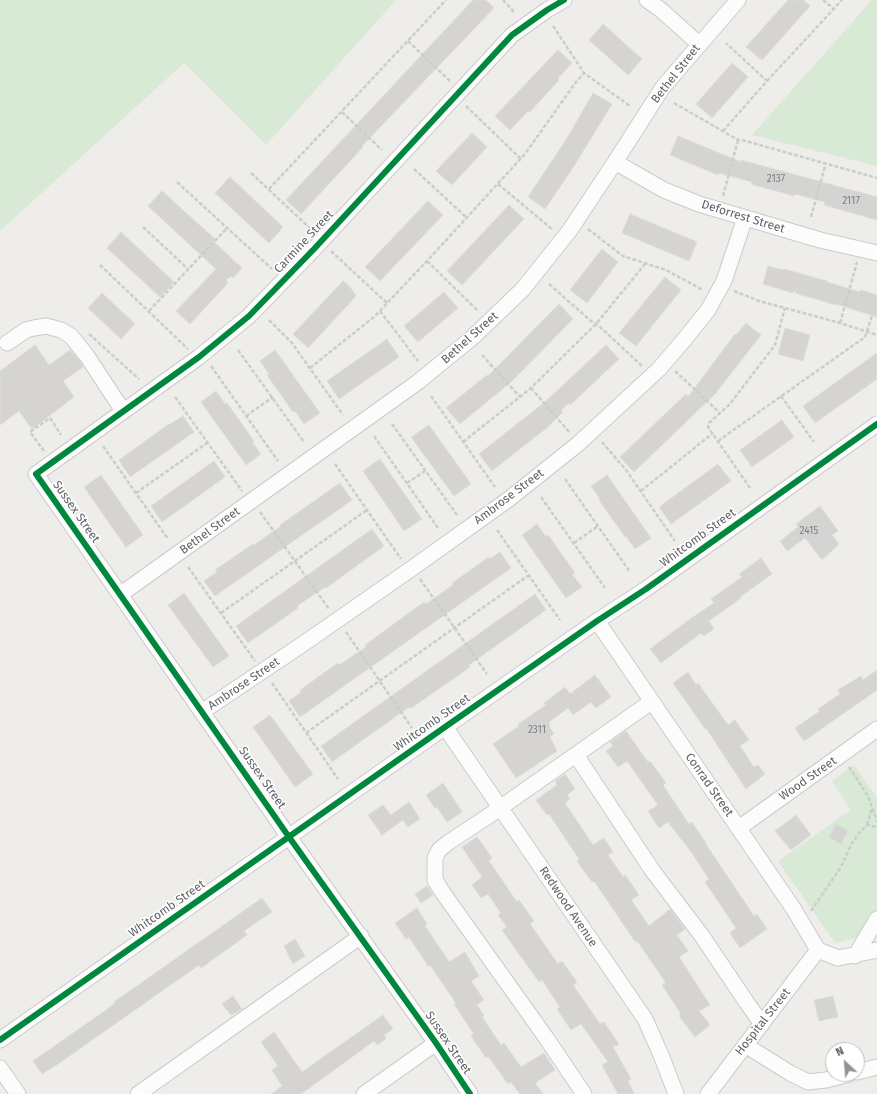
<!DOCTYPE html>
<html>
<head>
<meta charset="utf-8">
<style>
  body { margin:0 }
  #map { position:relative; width:877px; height:1094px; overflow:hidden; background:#eeede9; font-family:"Fira Sans",sans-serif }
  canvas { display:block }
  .north { position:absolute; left:825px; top:1042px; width:40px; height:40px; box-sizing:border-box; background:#fff; border:1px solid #bfc0c2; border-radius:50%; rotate:334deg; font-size:11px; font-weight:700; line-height:16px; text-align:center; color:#5f6267 }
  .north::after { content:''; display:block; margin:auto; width:14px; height:18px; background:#919394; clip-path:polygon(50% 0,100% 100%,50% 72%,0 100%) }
</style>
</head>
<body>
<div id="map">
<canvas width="877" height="1094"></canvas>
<div class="north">N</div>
</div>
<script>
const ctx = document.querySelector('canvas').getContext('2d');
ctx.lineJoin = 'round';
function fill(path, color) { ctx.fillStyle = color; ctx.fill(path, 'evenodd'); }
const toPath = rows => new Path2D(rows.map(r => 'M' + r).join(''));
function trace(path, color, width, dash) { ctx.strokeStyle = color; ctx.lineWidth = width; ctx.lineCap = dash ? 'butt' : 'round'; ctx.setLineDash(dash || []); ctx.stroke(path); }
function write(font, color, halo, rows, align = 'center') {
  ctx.font = font + ' "Fira Sans",sans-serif'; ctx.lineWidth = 3; ctx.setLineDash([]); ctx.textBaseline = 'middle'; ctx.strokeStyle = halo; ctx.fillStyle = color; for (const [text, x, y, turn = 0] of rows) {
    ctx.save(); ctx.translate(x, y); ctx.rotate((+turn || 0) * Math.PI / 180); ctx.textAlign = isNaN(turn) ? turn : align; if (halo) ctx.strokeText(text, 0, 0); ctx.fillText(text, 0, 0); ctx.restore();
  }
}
const green = toPath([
  [0,0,396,0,266,145,184,63,0,231],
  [872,0,877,0,877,166,752,135],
  [854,765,877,798,877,911,863,936,835,943,778,861,851,810,832,781]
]);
const building = toPath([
  [473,0,486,0,494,8,362,146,363,147,301,214,286,200,473,0],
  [788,0,803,0,810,6,762,60,746,47,788,0],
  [603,24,642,59,628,75,589,40,603,24],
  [558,50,572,63,558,78,559,80,530,112,528,111,510,130,495,116,558,50],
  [732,63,748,77,712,118,696,104,732,63],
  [593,93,612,104,574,166,545,209,528,197,566,140,593,93],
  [472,133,487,147,452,185,436,171,472,133],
  [678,136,741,162,741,160,877,197,877,220,824,205,825,202,795,194,794,196,751,184,752,182,719,173,718,175,670,155,678,136],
  [230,177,283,227,269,243,215,193,230,177],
  [162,191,215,239,213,241,242,268,233,278,231,276,226,280,228,283,190,324,176,311,216,269,148,206,162,191],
  [428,201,443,215,380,281,365,267,428,201],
  [509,205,524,219,462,285,447,271,509,205],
  [630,214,697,242,689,261,622,233,630,214],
  [121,232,174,282,160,297,107,248,121,232],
  [602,249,618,262,587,303,570,290,602,249],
  [768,266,783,270,784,269,827,281,827,282,860,292,861,290,877,295,877,317,836,304,836,305,795,293,797,288,793,293,763,284,768,266],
  [665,277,681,290,636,346,619,333,665,277],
  [343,281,350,287,356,296,308,348,293,334,343,281],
  [444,292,458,308,418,342,404,326,444,292],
  [102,293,135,324,121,339,88,308,102,293],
  [559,304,573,319,511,382,460,424,446,408,487,375,488,376,559,304],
  [746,323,761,335,715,394,634,472,620,457,686,394,688,397,735,334,736,335,746,323],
  [785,328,810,335,803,361,778,354,785,328],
  [387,339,399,357,339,399,327,381,387,339],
  [35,345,49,365,70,350,80,361,83,367,63,381,74,397,32,429,19,411,0,425,0,371,35,345],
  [606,345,619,359,570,405,569,403,561,410,563,412,549,426,492,471,479,454,545,402,606,345],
  [275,350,320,413,304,424,295,411,293,412,267,375,269,374,260,361,275,350],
  [877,353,877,379,815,423,803,406,877,353],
  [216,391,225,404,227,403,254,441,252,442,261,454,246,465,201,402,216,391],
  [183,416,194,432,130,477,119,460,169,424,169,425,183,416],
  [782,420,794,437,752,467,740,450,782,420],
  [429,425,471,484,454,496,411,437,429,425],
  [380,459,422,519,404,531,363,471,380,459],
  [214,461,225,477,162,522,151,506,214,461],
  [718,464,731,481,671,524,659,507,718,464],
  [101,475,143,535,126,547,84,487,101,475],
  [607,475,651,538,635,549,626,536,625,537,599,500,600,499,591,486,607,475],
  [340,483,352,500,215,596,204,581,217,572,215,570,253,544,254,545,281,526,280,525,340,483],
  [820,506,838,531,832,535,839,544,822,560,805,538,787,551,780,541,798,527,796,524,820,506],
  [537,524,546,537,548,535,575,573,572,574,582,587,566,598,522,535,537,524],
  [372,529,384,546,326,588,325,587,297,606,298,608,248,643,236,626,372,529],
  [500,552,511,568,300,717,289,701,301,692,300,690,338,663,339,665,366,647,365,645,424,602,426,604,453,585,452,583,489,557,490,559,500,552],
  [761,558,772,574,740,597,741,598,709,621,714,629,704,636,701,633,661,663,650,649,690,619,714,603,711,599,742,577,739,574,761,558],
  [184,593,229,656,213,667,168,605,184,593],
  [535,594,546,610,469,665,470,667,410,709,409,707,332,762,321,746,535,594],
  [877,670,877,690,804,741,795,728,820,711,818,709,840,694,838,690,861,676,863,680,877,670],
  [688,672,696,685,698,683,728,725,735,720,749,740,740,746,754,767,758,765,765,774,746,789,706,728,705,729,673,683,688,672],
  [595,675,611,697,596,708,591,702,573,715,568,708,549,722,550,725,549,726,554,734,550,737,557,751,516,778,493,744,519,726,518,724,546,705,544,703,565,687,570,694,595,675],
  [270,715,313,774,295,787,253,727,270,715],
  [626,731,648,762,650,761,666,783,663,785,689,824,692,822,706,843,705,843,754,916,757,914,767,929,740,948,730,933,736,928,705,882,709,879,692,853,668,822,659,828,648,811,658,805,627,761,618,767,606,751,613,746,610,742,626,731],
  [565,774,575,789,567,795,570,799,565,803,593,845,604,838,613,852,608,855,623,877,625,875,639,895,631,900,649,926,670,909,685,929,677,935,688,951,679,957,710,1005,699,1011,710,1025,695,1037,679,1016,681,1014,662,985,666,983,638,942,637,942,634,940,594,881,592,882,577,861,579,859,549,814,547,815,536,800,557,785,555,781,565,774],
  [443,783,462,812,447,822,437,807,435,808,426,795,443,783],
  [409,802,420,819,408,827,403,820,382,835,368,815,383,805,391,815,409,802],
  [796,815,811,835,791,850,775,831,796,815],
  [836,824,848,831,841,844,829,837,836,824],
  [477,837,492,858,489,861,517,902,519,900,534,921,530,924,558,964,562,961,577,982,573,985,600,1024,604,1022,619,1044,613,1047,631,1079,628,1081,634,1094,618,1094,602,1065,608,1062,581,1024,571,1030,557,1009,560,1007,542,980,539,982,502,930,507,927,498,915,501,913,488,894,481,898,472,885,482,877,462,847,477,837],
  [427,886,433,895,421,903,415,894,427,886],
  [262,898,272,912,244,931,247,935,201,968,199,965,58,1064,42,1074,33,1061,109,1008,115,1003,114,1002,262,898],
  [417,908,427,924,425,926,449,962,465,952,479,976,471,981,484,1000,477,1005,484,1016,482,1017,501,1045,504,1043,521,1067,544,1053,555,1070,535,1083,543,1094,520,1094,511,1082,508,1084,488,1056,486,1058,471,1036,474,1034,454,1004,456,1003,430,965,428,966,409,937,406,939,395,923,417,908],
  [295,939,305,956,293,964,284,946,295,939],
  [233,996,242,1009,231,1015,222,1004,233,996],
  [833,996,838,1017,819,1021,814,1000,833,996],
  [383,1015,393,1029,384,1035,386,1039,377,1045,374,1041,301,1094,271,1094,282,1086,272,1070,278,1066,261,1042,274,1032,302,1072,383,1015]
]);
const path = toPath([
  [503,0,514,12],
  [823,0,834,9],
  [553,26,584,73,630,106],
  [408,41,451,82],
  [767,81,842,0],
  [674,103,738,140,742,140,877,178],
  [466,106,521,159],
  [342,112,382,150],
  [723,131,767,81,726,43],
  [414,169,467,218],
  [251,173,312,230],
  [177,182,272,269],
  [498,184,553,230],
  [269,189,446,0],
  [723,196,738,140],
  [811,217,826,163],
  [143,227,188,269],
  [588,229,623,256,666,270,703,290],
  [331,251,387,303],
  [427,261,478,311],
  [100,265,188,349],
  [549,284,591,321,598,325,642,366],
  [734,291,759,301,840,323,877,335],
  [149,311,227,228],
  [380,311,418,361],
  [269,320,292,343,343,415],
  [840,323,857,262],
  [89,334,139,379],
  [238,350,304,442],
  [482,355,520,397],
  [211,366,278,461],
  [310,368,374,317,427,261,525,154,576,82,584,73],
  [675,371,720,413],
  [531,388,570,433],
  [431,396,495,487],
  [781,396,814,442],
  [175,397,242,491],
  [246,416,273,397],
  [392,424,457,515],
  [374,436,438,528],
  [718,441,865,337,872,316],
  [463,442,531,388,596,324,645,264],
  [602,442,626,470,675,541],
  [103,446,168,539],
  [44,451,30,432,50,418,61,435],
  [335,464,401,559],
  [565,479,630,572],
  [407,483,425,471],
  [750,488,708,427,709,423,729,405,775,345,785,308],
  [641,491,713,433],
  [136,493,207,443],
  [541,497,605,588],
  [260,512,329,609],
  [497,530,560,620],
  [574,543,598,526],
  [188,567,255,661],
  [420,579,487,674],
  [221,613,367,510],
  [346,632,412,728],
  [272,683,338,779],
  [306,733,529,575],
  [849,767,868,796,877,821],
  [867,825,872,808],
  [811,911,841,867,851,845,860,832,867,825,877,827]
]);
const minor = toPath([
  [647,0,661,10,699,44],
  [615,162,664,190,699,204,820,240,877,253],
  [7,343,26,330,34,328,46,326,61,330,71,336,87,356,123,411],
  [121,594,418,382,473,337,523,289,570,230,615,162,663,87,738,0],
  [597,621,793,908,818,950],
  [203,711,300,646,411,569,509,499,578,444,659,369,684,340,708,310,724,281,745,218],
  [445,727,645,1019,661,1055,676,1094],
  [576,755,652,870,702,936,747,1003,762,1024],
  [739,828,877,729],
  [818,950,838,958,877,950],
  [855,956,877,919],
  [0,1040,445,727,597,621,646,589,877,424],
  [745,1045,790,1073,808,1082,826,1080,849,1074],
  [0,1068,18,1094],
  [857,1072,877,1067],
  [138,1094,361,936],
  [364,1094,436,1043],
  [470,1094,436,1043,289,837,36,474,199,357,249,316,314,249,512,35,547,10,564,0],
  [584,1094,547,1039,443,893,435,880,435,858,439,850,449,842,487,817,651,702],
  [708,1094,818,950]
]);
const cycleway = toPath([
  [0,1040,445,727,597,621,646,589,877,424],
  [470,1094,436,1043,289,837,36,474,199,357,249,316,314,249,512,35,547,10,564,0]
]);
const numberNames = [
  ["2137",776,179],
  ["2117",851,201],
  ["2415",809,531],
  ["2311",537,730]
];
const streetNames = [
  ["Bethel Street",676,74,-52],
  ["Deforrest Street",743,217,17],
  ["Carmine Street",304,242,-47],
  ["Bethel Street",470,338,-42],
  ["Ambrose Street",509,497,-37],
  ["Sussex Street",76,512,55],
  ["Bethel Street",210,531,-36],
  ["Whitcomb Street",698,538,-36],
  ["Ambrose Street",244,684,-34],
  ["Whitcomb Street",432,723,-35],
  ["Sussex Street",262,778,55],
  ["Wood Street",808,779,-35],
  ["Conrad Street",709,785,55],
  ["Redwood Avenue",568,907,56],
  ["Whitcomb Street",167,909,-35],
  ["Hospital Street",763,1022,-52],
  ["Sussex Street",448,1043,56]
];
fill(green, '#d8e9d6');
fill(building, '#d5d4d2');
trace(building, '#dddcd8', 1);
trace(minor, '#cbcbcb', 17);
trace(path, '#cacecb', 2.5, [4, 2]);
trace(minor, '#fcfcfc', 15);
trace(cycleway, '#00873e', 6);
write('10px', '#7e8083', null, numberNames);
write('12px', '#5f6267', '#fff', streetNames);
</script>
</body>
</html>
